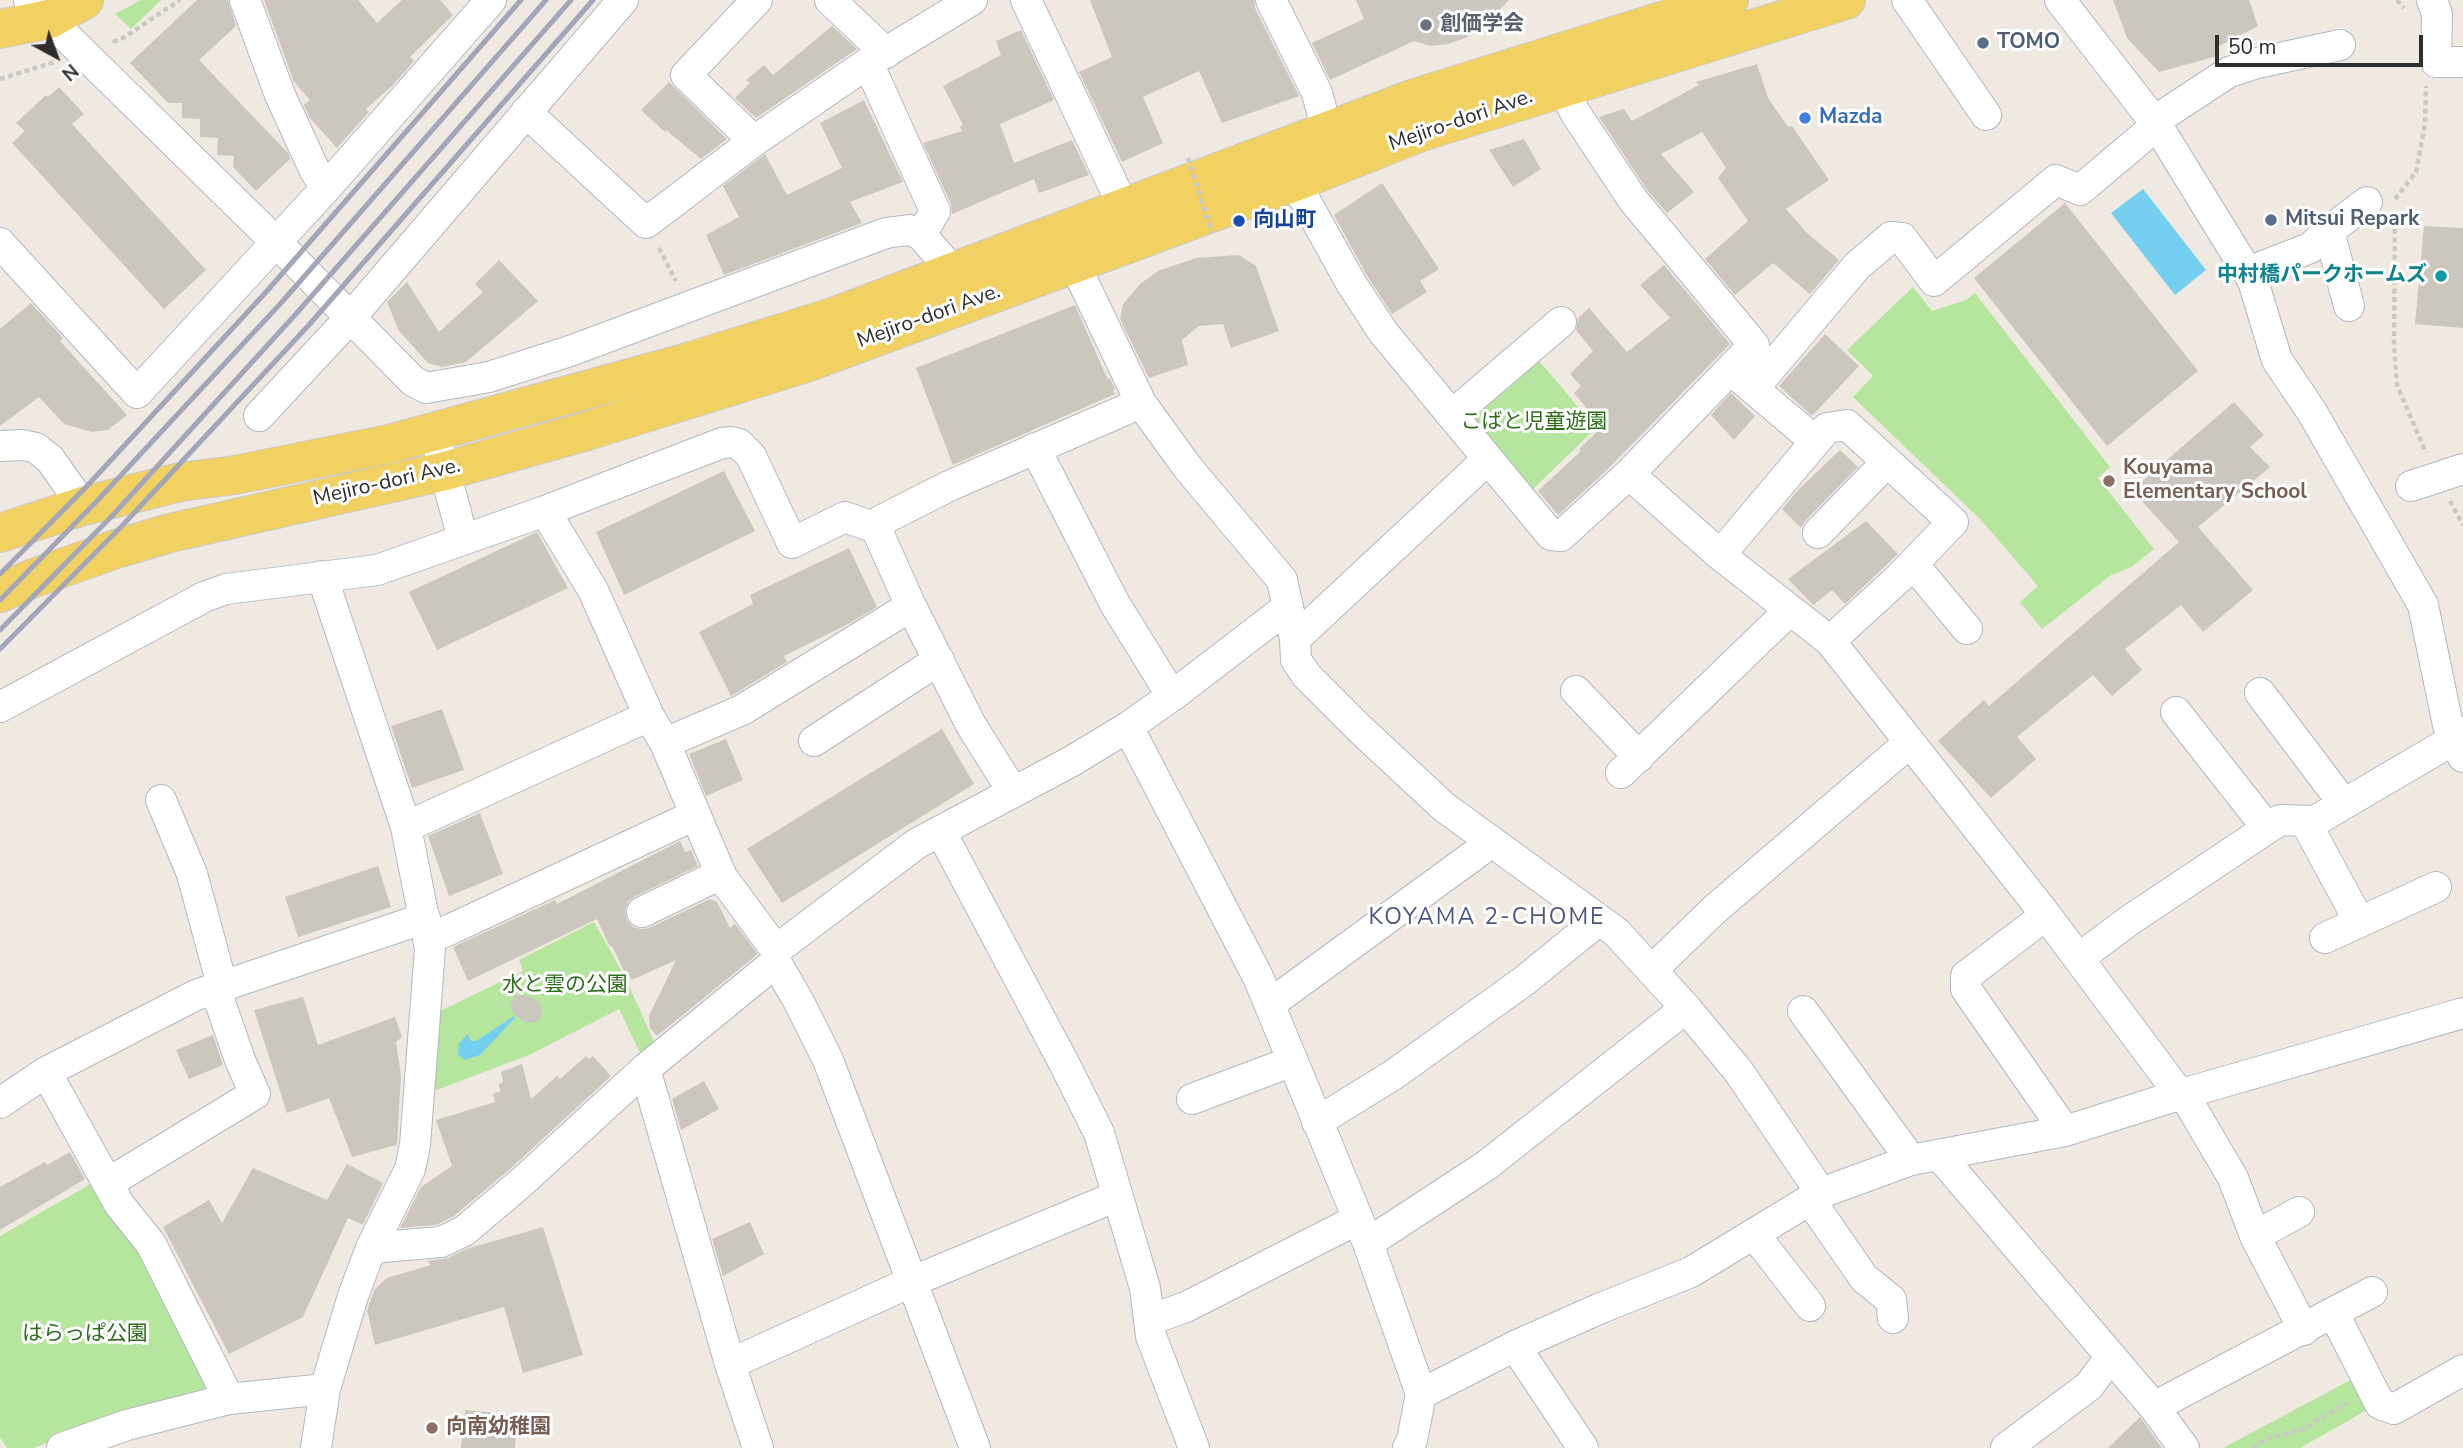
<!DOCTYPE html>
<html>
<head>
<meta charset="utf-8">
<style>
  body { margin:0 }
  #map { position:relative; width:2463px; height:1448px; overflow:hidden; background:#efe9e1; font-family:"Nunito Sans",sans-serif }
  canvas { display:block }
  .north { position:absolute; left:21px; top:21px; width:70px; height:70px; -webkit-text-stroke:5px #fff; paint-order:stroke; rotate:139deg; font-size:19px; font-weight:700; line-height:28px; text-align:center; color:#2e2e2e }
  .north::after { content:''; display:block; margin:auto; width:24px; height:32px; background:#2e2e2e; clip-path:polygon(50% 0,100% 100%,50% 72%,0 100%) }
  .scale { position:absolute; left:2215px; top:35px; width:208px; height:32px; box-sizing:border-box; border:4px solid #2e2e2e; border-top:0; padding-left:9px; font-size:21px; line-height:24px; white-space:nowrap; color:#2e2e2e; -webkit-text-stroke:5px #fff; paint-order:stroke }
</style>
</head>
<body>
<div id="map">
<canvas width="2463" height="1448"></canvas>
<div class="north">N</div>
<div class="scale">50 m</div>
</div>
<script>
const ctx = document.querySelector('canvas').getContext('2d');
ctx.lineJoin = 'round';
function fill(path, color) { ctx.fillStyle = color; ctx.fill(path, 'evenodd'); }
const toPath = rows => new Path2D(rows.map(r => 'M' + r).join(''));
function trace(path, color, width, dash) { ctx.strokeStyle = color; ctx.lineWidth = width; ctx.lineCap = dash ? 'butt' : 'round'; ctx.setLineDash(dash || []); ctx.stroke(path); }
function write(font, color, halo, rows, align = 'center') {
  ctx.font = font + ' "Nunito Sans","Noto Sans JP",sans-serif'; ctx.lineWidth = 6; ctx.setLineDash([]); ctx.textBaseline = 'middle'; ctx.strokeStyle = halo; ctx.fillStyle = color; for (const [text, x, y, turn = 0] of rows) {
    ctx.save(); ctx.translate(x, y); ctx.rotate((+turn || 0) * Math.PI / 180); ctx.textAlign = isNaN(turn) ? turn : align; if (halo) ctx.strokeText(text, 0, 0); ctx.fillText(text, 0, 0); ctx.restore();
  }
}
const green = toPath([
  [141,0,161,0,131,29,115,14],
  [1913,287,1932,311,1966,300,1975,293,2110,467,2098,478,2154,549,2130,568,2111,575,2042,629,2020,602,2038,586,1980,519,1853,397,1873,376,1847,350],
  [1535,356,1596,428,1533,489,1473,419,1472,411],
  [594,922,624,975,657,1048,643,1059,619,1009,529,1055,434,1091,438,1012,523,971,519,960],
  [94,1182,134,1239,206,1382,202,1395,122,1413,34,1448,7,1448,0,1437,0,1236],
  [2358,1376,2374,1406,2300,1448,2223,1448]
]);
const water = toPath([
  [2143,189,2206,270,2175,295,2111,213],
  [514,1016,515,1018,480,1055,465,1060,458,1055,459,1043,468,1034,471,1041,476,1041]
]);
const building = toPath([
  [197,0,228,0,236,26,199,60,288,153,290,159,256,191,233,167,234,156,217,155,218,138,200,137,200,119,182,118,182,103,168,103,130,63],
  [264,0,358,0,377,23,402,0,440,0,453,15,410,57,414,61,394,84,366,109,369,112,337,148,309,117,304,105,310,100,294,82],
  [1090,0,1254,0,1255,8,1299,96,1222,123,1199,71,1143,97,1163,143,1122,162,1079,72,1112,57],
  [1356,0,1509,0,1479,31,1465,38,1448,44,1430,46,1414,41,1330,80,1312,43,1364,19],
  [2113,0,2249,0,2258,26,2217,47,2217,56,2159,72,2127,38],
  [832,26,857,49,756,118,735,98,750,83,746,80,764,65,773,75],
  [1021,30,1054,100,1000,124,1014,163,1072,140,1089,175,1039,193,1034,179,952,214,951,204,923,143,962,131,960,126,963,125,943,86,1001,55,996,41],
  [1757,64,1768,98,1788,127,1792,126,1829,180,1786,209,1806,232,1839,260,1810,294,1773,263,1735,295,1705,259,1748,221,1718,178,1726,168,1702,132,1661,154,1694,192,1667,213,1647,190,1599,117,1624,109,1632,121,1699,85,1696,82],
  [669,82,727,139,701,159,666,130,665,132,641,110],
  [59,87,84,114,72,124,206,270,164,309,12,143,25,131,16,123,46,95,48,97],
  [864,100,903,182,850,202,862,223,724,275,706,235,739,217,723,186,765,154,787,195,842,168,820,123],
  [1524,139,1541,169,1513,187,1489,150],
  [1382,183,1439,269,1420,281,1427,292,1392,314,1366,274,1334,215],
  [2065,203,2198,371,2107,446,1974,278],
  [2424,226,2463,228,2463,328,2415,324],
  [1239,255,1256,266,1279,331,1231,348,1223,324,1199,326,1182,340,1188,365,1149,378,1120,319,1123,304,1140,284,1158,271,1196,258],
  [499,260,538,301,466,362,442,367,428,363,399,331,387,302,407,282,439,332,483,292,475,284],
  [1664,265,1730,344,1606,471,1558,515,1538,491,1581,451,1579,449,1602,427,1574,393,1581,386,1570,374,1593,351,1576,330,1578,318,1589,308,1627,352,1670,318,1640,285],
  [31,303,63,338,60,341,127,415,108,430,92,432,64,424,39,397,0,426,0,329],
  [1075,305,1108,380,1109,377,1115,389,1113,390,1115,394,953,465,916,368],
  [1825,334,1859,366,1812,416,1779,386],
  [1731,393,1755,416,1734,440,1711,415],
  [2234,402,2264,435,2250,447,2270,467,2198,527,2253,590,2203,632,2181,605,2125,649,2142,670,2112,696,2093,675,2017,737,2036,759,1991,798,1938,741,1984,700,1989,706,2179,542,2132,490],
  [1840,450,1858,467,1805,521,1801,528,1782,509,1799,489],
  [724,471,755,531,624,595,596,532],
  [1866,521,1898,554,1845,604,1832,590,1813,605,1788,579],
  [537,532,568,588,437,650,409,592],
  [849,548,877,607,852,622,784,656,787,662,731,696,699,632,753,604,750,595],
  [442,709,464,770,412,788,391,726],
  [942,729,974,784,782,903,747,849],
  [726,739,743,780,706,796,689,754],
  [480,813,503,874,449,896,428,836],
  [680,841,685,852,691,850,698,866,634,897,628,902,625,910,627,920,633,927,641,929,649,928,710,899,717,902,730,928,735,924,758,954,657,1036,650,1028,649,1016,676,960,632,980,626,970,624,971,612,946,610,947,597,919,468,981,453,947,555,900,557,904],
  [378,866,391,907,298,937,285,897],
  [515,995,528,996,538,1001,543,1013,537,1022,526,1023,515,1015,510,1006],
  [303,997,318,1045,395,1017,402,1037,396,1042,401,1075,397,1145,352,1157,329,1098,287,1113,254,1010],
  [213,1035,223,1065,189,1079,176,1050],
  [586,1056,589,1059,593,1056,611,1076,510,1169,454,1216,436,1225,400,1228,421,1187,452,1166,436,1120,495,1102,493,1094,501,1091,498,1085,503,1082,501,1072,522,1064,531,1099,557,1076,560,1079],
  [704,1081,719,1109,681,1130,672,1099],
  [70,1152,85,1179,0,1230,0,1187,45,1162,47,1165],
  [347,1164,383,1183,363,1225,348,1218,303,1317,229,1354,163,1227,209,1200,222,1223,253,1168,327,1200],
  [750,1222,764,1254,723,1276,712,1239],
  [543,1227,583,1355,523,1373,504,1307,375,1345,367,1310,374,1290,387,1278,431,1265,427,1261,448,1258,466,1249],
  [465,1410,518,1415,515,1448,461,1448],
  [2140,1417,2162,1448,2108,1448]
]);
const path = toPath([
  [2397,0,2404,8],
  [113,42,123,38,180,0],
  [0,79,55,62],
  [2395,199,2416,172,2425,124,2426,86],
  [2395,212,2394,344,2397,385,2426,453],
  [659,248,676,281],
  [2450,501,2463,525],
  [2253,1448,2268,1438,2303,1429,2347,1403]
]);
const minor = toPath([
  [29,0,276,242,413,381,426,388,489,377,570,351,886,233,909,230,921,235,953,271],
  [245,0,280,95,315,171,326,188],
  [830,0,886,53],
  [1026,0,1123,206],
  [1271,0,1317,93,1327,131],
  [1907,0,1986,115],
  [2060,0,2157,125,2253,281,2277,360,2312,412,2423,605,2448,725,2463,757],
  [2432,0,2437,14,2436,62,2463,62],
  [868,63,935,211,921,235],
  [526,112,646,223,754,141,868,63,972,0],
  [754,141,686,75,757,0],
  [1295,182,1351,283,1383,332,1551,535,1561,536,1629,474,1754,345,1633,200,1576,114,1562,88],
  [0,243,137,393,326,188,491,0],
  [1074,263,1141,403,1188,468,1282,580,1295,639,1296,660,1307,676,1360,729,1444,807,1616,932,1686,1008,1739,1072,1821,1193],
  [2248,272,2310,248,2329,231],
  [2349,306,2329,231,2367,202],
  [1738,376,1815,441],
  [1754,388,1857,266,1891,237,1902,238,1934,281,2056,180,2080,190,2157,125,2165,114,2229,72,2257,63,2340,45],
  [1452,415,1561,322],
  [259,416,351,317,623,0],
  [434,431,463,539],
  [0,446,23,445,36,448,50,459,83,506],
  [1035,448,1115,604,1172,696],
  [1629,474,1720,555,1830,641,2046,915,2172,1084,2189,1103,2233,1178,2255,1236,2304,1330],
  [2411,486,2463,469],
  [545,511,593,590,649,716,665,743,722,877,776,950,776,962,799,1002,828,1060,975,1448],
  [876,528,880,521,949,486,1141,403],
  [1818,533,1887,462],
  [1720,555,1827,428,1847,425,1953,522,1900,577,1830,641],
  [1913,564,1967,629],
  [1295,639,1488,459],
  [1576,691,1639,757],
  [2260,693,2344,804],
  [0,707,204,597,226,589,377,570,545,511,722,443,731,442,739,444,751,456,792,543,845,517,876,528,911,606,971,725,1013,792],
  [2176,712,2267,828],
  [1128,727,1258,977,1368,1243,1421,1394,1412,1440,1408,1448],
  [814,741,939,660],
  [665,743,742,710,911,606],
  [1621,773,1790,610],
  [161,800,192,874,222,985],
  [2305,821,2359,921],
  [406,827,649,716],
  [941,832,1065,1065,1099,1133,1145,1288,1151,1336,1194,1448],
  [642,912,721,874],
  [2046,915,1966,976,1966,989,2065,1131],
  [429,938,451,929,695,815],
  [2325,938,2436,887],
  [776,950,916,844,1072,761,1128,727,1172,696,1288,607],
  [2079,958,2130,920,2280,820,2315,821,2441,747,2463,732],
  [1652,970,1714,910,1909,743],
  [1270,1004,1492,842],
  [1803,1011,1911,1160],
  [645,1069,730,1364,758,1448],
  [46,1072,119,1204,151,1244,229,1399],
  [1192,1099,1293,1061],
  [0,1103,46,1072,196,995,425,918],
  [1317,1122,1393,1075,1524,981,1599,920],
  [1940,1156,2154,1407,2184,1448],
  [108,1183,255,1094,240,1060,215,988],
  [1810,1200,1864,1278,1891,1300,1893,1318],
  [1754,1234,1810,1306],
  [2255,1236,2299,1212],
  [1368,1243,1487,1165,1686,1008],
  [371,1248,441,1242,464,1231,522,1182,645,1069,776,962],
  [2334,1314,2380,1404,2394,1409,2463,1370],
  [1149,1320,1186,1307,1358,1219],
  [1515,1346,1583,1448],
  [730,1364,911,1282,1117,1196],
  [1421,1394,1515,1346,1601,1308,1691,1272,1821,1193,1911,1160,2065,1131,2182,1094,2463,1013],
  [2154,1407,2372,1292],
  [62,1448,127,1425,229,1399,325,1389],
  [316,1448,325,1389,353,1296,371,1248,410,1169,415,1145,430,949,406,827,322,576],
  [2006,1448,2089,1386,2111,1356]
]);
const major = toPath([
  [0,29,50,19,84,0],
  [0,533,83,506,180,482,235,475,389,444,688,362,833,317,1415,98,1729,0],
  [0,593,31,579,116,549,170,533,445,471,587,431,806,363,1295,182,1421,132,1846,0]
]);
const rail = toPath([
  [0,574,88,485,267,291,521,0],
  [0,600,97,501,281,303,546,0],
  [0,630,112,516,295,315,571,0],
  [0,649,121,527,308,326,593,0]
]);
const pathBridge = toPath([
  [1188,158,1212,233]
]);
const markers = [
  [1426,25,7,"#6b7280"],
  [1983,43,7,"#5c6f8a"],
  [1805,118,7,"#3f7fe0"],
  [2271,220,7,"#5c6f8a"],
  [1239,221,7,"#1a4fb4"],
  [2441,276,7,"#0f9aa8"],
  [2109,481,7,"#8d6e63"],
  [432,1428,7,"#8d6e63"]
];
const worshipNames = [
  ["創価学会",1440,25]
];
const serviceNames = [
  ["TOMO",1997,43],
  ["Mitsui Repark",2285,220]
];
const shopNames = [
  ["Mazda",1819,118]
];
const streetNames = [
  ["Mejiro-dori Ave.",1461,121,-19],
  ["Mejiro-dori Ave.",929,317,-20],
  ["Mejiro-dori Ave.",387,483,-13]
];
const transitNames = [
  ["向山町",1253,221]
];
const cultureNames = [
  ["中村橋パークホームズ",2427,276]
];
const parkNames = [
  ["こばと児童遊園",1534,423],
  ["水と雲の公園",565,986],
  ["はらっぱ公園",85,1335]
];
const educationNames = [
  ["Kouyama",2123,469],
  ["Elementary School",2123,493],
  ["向南幼稚園",446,1428]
];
const neighbourhoodNames = [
  ["KOYAMA 2-CHOME",1487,918]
];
fill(green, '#b6e59e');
fill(water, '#75cff0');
fill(building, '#cbc7bf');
trace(minor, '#b4b7c1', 32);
trace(major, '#c9c9c9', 40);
trace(path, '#c9c9c9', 4.5, [5, 3.5]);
trace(minor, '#fff', 30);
trace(major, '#f2d163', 38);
trace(rail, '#a3a6b8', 5);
trace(pathBridge, '#c9c9c9', 4.5, [5, 3.5]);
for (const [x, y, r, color] of markers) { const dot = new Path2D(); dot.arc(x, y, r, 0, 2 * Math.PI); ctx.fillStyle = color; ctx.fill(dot); trace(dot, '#fff', 2.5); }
write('bold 21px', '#5b616d', '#fff', worshipNames, 'left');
write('bold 21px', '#4e5e75', '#fff', serviceNames, 'left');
write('bold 21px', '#366cbe', '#fff', shopNames, 'left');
write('21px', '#2e2e2e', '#fff', streetNames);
write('bold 21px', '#164399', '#fff', transitNames, 'left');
write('bold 21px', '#0d838f', '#fff', cultureNames, 'right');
write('21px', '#2c6e1b', '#fff', parkNames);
write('bold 21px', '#785e54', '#fff', educationNames, 'left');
ctx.letterSpacing = '2px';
write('23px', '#4d5680', '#fff', neighbourhoodNames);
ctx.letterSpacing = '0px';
</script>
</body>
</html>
